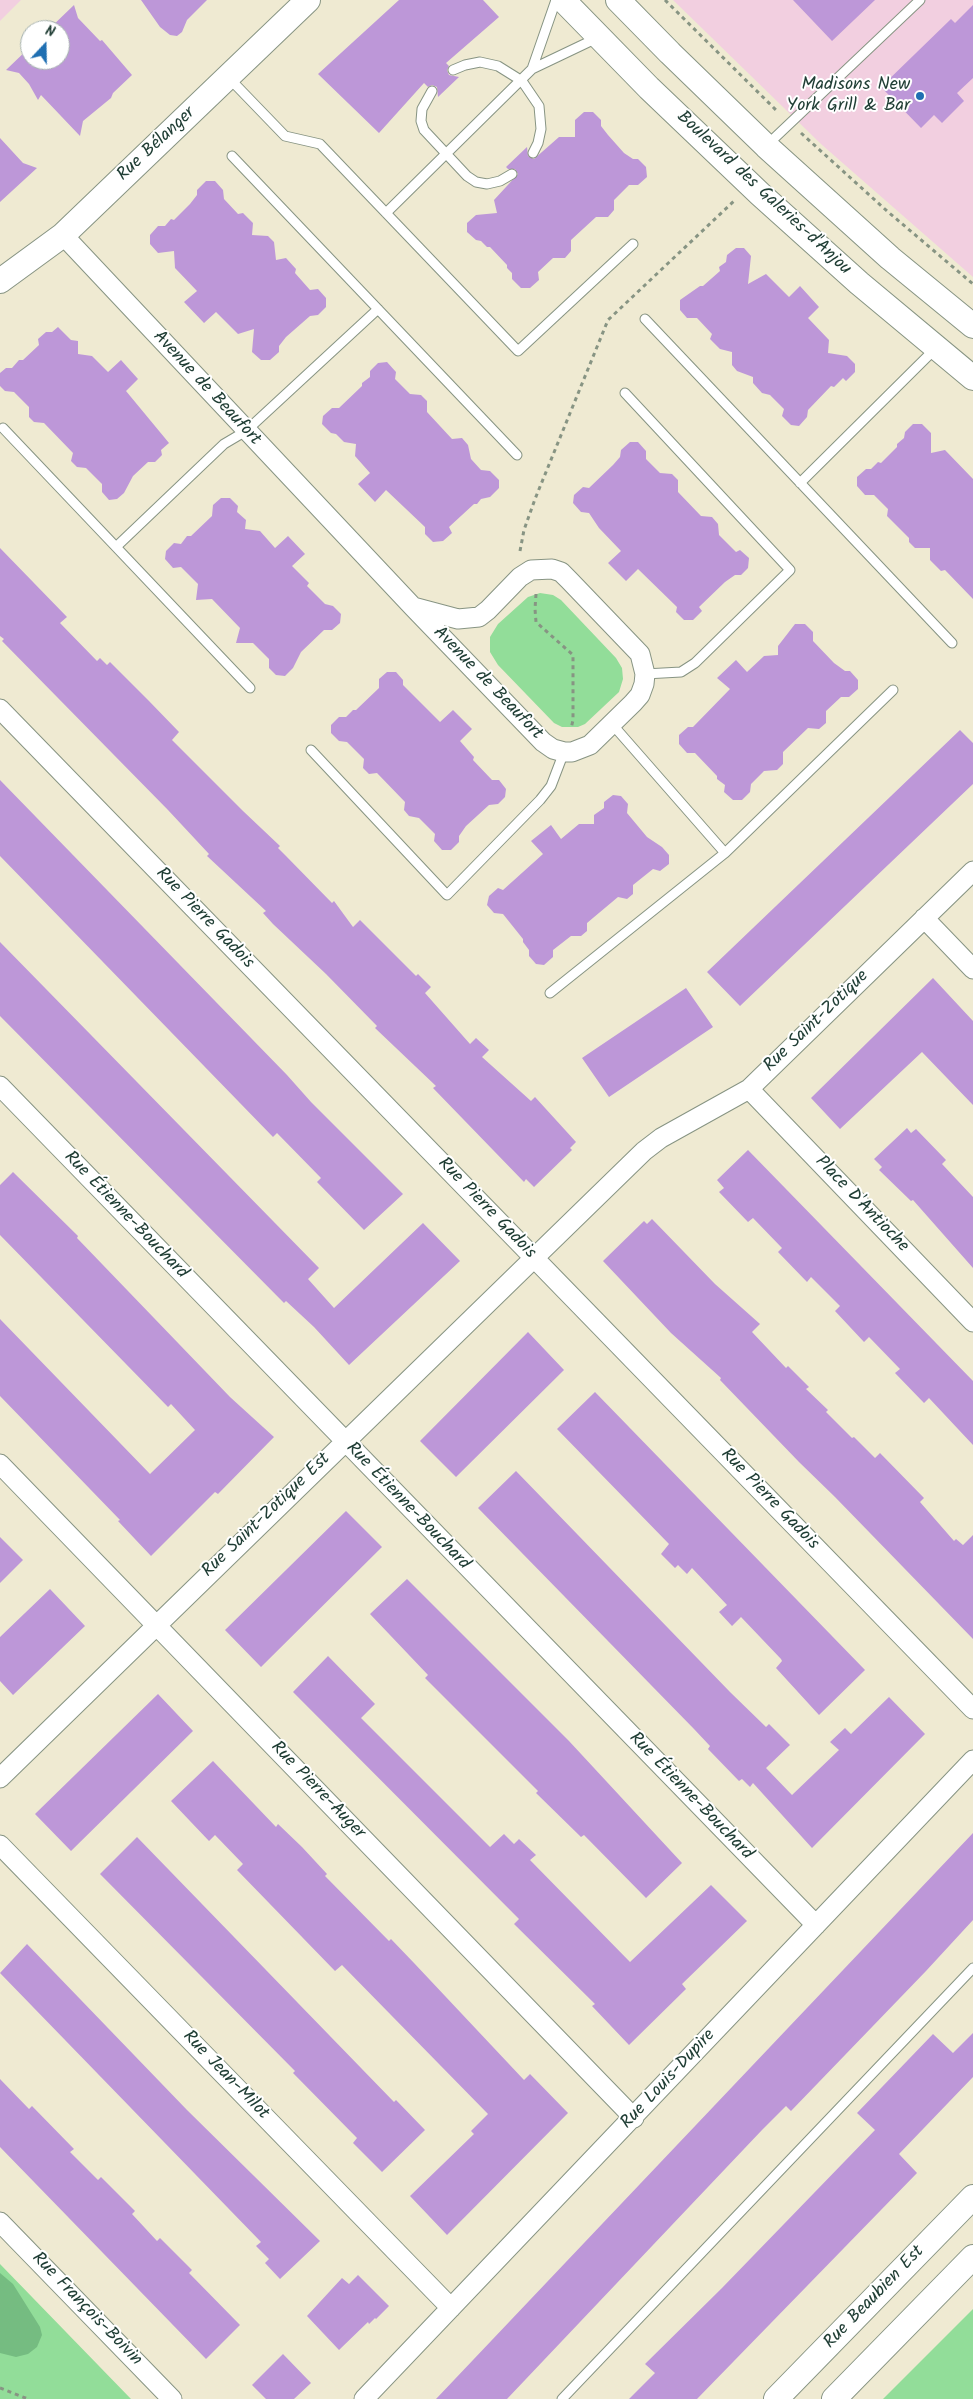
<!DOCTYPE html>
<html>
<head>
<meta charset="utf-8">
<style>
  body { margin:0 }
  #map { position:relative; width:973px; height:2399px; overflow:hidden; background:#efead2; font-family:Kalam,sans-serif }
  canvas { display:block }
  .north { position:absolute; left:20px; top:20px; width:50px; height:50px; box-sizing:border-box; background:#fff; border:1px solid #a5b1ae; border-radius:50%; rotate:21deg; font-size:14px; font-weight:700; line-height:20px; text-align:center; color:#1f3d34 }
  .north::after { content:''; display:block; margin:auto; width:18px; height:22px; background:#1f6fb2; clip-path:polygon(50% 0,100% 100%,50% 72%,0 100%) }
</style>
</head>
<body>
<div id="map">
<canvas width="973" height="2399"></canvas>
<div class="north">N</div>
</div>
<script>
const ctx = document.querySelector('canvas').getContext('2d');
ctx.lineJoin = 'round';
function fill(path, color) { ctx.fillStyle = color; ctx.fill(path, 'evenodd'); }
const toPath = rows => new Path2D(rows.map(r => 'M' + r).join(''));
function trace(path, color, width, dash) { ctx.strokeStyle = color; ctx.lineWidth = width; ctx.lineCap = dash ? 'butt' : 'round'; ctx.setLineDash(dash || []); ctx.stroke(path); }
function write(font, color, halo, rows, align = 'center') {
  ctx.font = font + ' Kalam,sans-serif'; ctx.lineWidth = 4; ctx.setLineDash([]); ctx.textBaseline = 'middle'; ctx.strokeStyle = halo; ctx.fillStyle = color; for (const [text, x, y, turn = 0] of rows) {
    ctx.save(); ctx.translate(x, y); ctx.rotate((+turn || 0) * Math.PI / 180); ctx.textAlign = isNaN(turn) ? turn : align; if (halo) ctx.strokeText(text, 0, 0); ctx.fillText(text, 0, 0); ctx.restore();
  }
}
const built = toPath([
  [0,0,21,0,0,21],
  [673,0,973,0,973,277,821,144]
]);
const green = toPath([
  [540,593,553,595,561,600,616,658,622,668,623,679,619,692,585,724,578,727,562,727,554,723,498,665,490,652,490,637,498,624,528,597],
  [0,2264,131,2399,0,2399],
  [973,2309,973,2399,883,2399]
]);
const forest = toPath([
  [0,2273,13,2284,40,2327,42,2335,37,2347,28,2354,16,2357,0,2353]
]);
const building = toPath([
  [141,0,207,0,187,20,182,32,177,36,170,35,160,27],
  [399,0,483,0,499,17,446,63,449,66,447,70,449,75,459,77,438,97,437,87,432,85,428,87,424,83,379,133,318,74],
  [793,0,875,0,832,41],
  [74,5,78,18,100,41,102,40,132,75,113,93,111,98,83,121,80,136,41,95,38,100,29,84,19,73,6,70,30,47,30,60,60,60,60,30,48,30],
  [973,5,973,78,957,93,964,101,942,123,934,115,921,128,881,87,951,19,955,23],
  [584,112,593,112,601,120,601,126,608,135,624,153,633,159,638,159,646,167,647,177,638,185,629,185,614,200,614,210,608,217,596,217,571,240,571,251,565,258,553,258,538,272,539,280,530,288,521,288,512,279,512,273,507,268,507,265,490,247,487,247,481,241,476,240,467,232,467,223,476,215,497,213,494,200,518,174,515,169,508,169,506,167,527,147,528,156,534,159,559,137,575,137,575,120],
  [0,138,23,163,37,168,0,202],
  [206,181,215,181,223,190,224,199,238,214,243,213,253,223,252,235,268,236,274,242,276,260,286,258,296,269,295,273,310,290,318,289,326,298,326,307,318,315,310,316,286,337,279,346,279,352,270,360,261,360,252,352,254,329,238,334,216,312,204,323,184,302,197,291,175,268,174,251,158,253,150,244,150,235,158,226,165,226,171,219,174,220,190,204,197,195,197,190],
  [736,248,744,248,751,256,748,284,766,274,789,297,800,286,819,307,808,318,829,340,828,353,847,356,855,364,855,372,846,381,843,378,834,387,831,386,808,410,807,417,799,426,791,425,782,416,784,409,770,395,762,393,753,383,753,377,737,371,732,365,732,352,720,349,710,339,712,334,697,318,687,318,680,310,680,300,700,286,703,286,720,271,719,267,726,262,727,255],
  [58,327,71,340,78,341,78,354,92,356,108,372,121,360,138,379,126,391,169,443,161,450,162,455,155,462,148,462,133,476,124,493,117,499,109,500,102,492,102,484,86,468,77,467,71,461,73,453,44,423,34,422,29,417,29,407,14,392,5,391,0,386,0,373,6,368,12,368,19,360,23,360,39,345,38,339,46,332,52,332],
  [387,362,396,372,395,379,410,394,421,395,427,401,427,412,452,439,462,438,468,445,471,459,481,470,490,471,499,480,499,488,490,497,481,499,477,504,474,504,449,527,452,533,443,541,433,542,425,534,425,527,386,490,375,502,358,484,370,473,355,456,356,444,344,442,336,434,331,433,322,424,323,416,332,408,339,408,362,386,362,383,370,377,370,371,378,363],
  [913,424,922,424,931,433,931,453,945,450,973,479,973,599,945,570,941,571,930,560,930,548,915,548,909,542,909,538,887,516,888,509,874,495,865,495,857,486,857,477,866,469,871,469,878,462,881,463,897,447,897,444,904,438,905,432],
  [630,442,638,442,646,451,646,459,660,473,672,474,678,480,678,492,701,516,712,517,718,524,719,535,736,552,740,550,749,558,748,568,741,575,735,575,725,582,699,607,702,611,693,620,684,620,676,612,677,607,638,569,626,581,608,563,621,551,599,528,589,513,581,512,573,503,574,495,583,487,589,488,613,465,620,457,621,450],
  [221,498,230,498,238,506,237,512,246,520,245,529,260,531,275,548,288,536,305,554,292,566,309,583,307,586,325,604,333,606,341,614,340,623,332,630,324,630,301,652,293,668,285,676,276,675,269,668,269,659,253,643,236,643,240,628,212,599,196,600,198,584,181,567,173,568,165,559,166,551,174,543,181,544,187,536,191,536,212,516,213,505],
  [0,548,67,617,60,623,97,661,100,658,107,665,110,662,149,701,179,732,172,740,243,811,280,846,278,848,286,856,332,903,334,901,353,927,360,920,416,976,418,974,431,987,425,993,470,1044,476,1038,489,1050,482,1057,531,1101,535,1097,576,1142,570,1148,572,1150,534,1187,526,1179,524,1182,433,1088,436,1086,375,1028,377,1026,326,974,273,924,263,913,266,911,207,856,209,854,168,810,2,641,4,639,0,636],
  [795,624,805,624,813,632,813,641,834,663,845,671,850,671,858,680,858,689,849,697,841,697,826,711,826,723,819,729,808,728,783,752,783,764,777,770,764,771,751,784,750,792,742,800,733,800,724,792,725,785,717,779,717,776,695,753,687,753,679,744,679,735,688,727,693,727,730,689,717,678,736,660,747,672,764,656,778,655,778,646],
  [387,672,396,672,403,680,403,685,440,722,453,710,472,729,460,741,474,757,473,760,492,780,499,780,506,789,505,797,498,804,489,805,466,826,459,836,459,842,451,850,442,850,434,841,435,834,419,818,409,816,404,810,405,802,377,773,369,774,363,768,364,759,347,742,339,741,331,733,331,725,339,717,346,717,353,710,356,710,379,688,379,679],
  [960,730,973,743,973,784,740,1006,707,972],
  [0,780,287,1075,311,1102,403,1194,364,1230,317,1182,321,1178,277,1133,273,1137,0,856],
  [613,795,621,796,628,804,627,813,647,837,662,847,669,855,669,864,660,871,653,869,633,885,633,894,627,899,618,897,587,923,587,931,581,936,571,936,553,950,553,957,544,965,536,964,529,956,529,950,523,942,523,939,503,914,494,913,487,905,489,896,498,888,503,890,543,854,531,841,551,825,561,839,579,824,594,824,594,815,604,808,604,802],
  [0,942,319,1268,308,1279,334,1308,423,1223,460,1261,349,1365,314,1327,286,1301,284,1303,0,1016],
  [933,978,973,1021,973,1105,922,1052,840,1129,811,1098],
  [686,988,713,1027,609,1097,582,1058],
  [907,1128,911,1133,916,1129,946,1160,942,1164,973,1197,973,1268,913,1200,911,1201,879,1170,882,1167,874,1159],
  [748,1150,973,1381,973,1445,929,1398,924,1403,895,1373,900,1369,869,1337,864,1342,835,1311,840,1306,811,1277,807,1282,778,1252,782,1248,753,1218,748,1222,719,1192,724,1188,717,1180],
  [13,1172,78,1236,77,1238,230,1397,274,1437,218,1494,215,1492,151,1556,118,1521,120,1520,0,1396,0,1319,150,1474,195,1430,171,1404,168,1407,0,1235,0,1185],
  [652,1219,715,1284,760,1324,752,1332,786,1368,788,1366,809,1387,806,1389,828,1410,826,1412,852,1438,854,1437,875,1458,880,1453,924,1498,920,1502,954,1541,956,1539,963,1545,973,1535,973,1639,835,1497,799,1462,720,1380,721,1378,671,1333,603,1261,644,1221,647,1224],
  [528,1332,564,1370,456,1477,420,1441],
  [595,1392,865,1670,819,1715,776,1668,782,1661,781,1659,741,1617,732,1626,719,1612,727,1605,692,1568,687,1574,678,1565,675,1568,661,1554,669,1544,557,1429],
  [516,1471,730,1692,766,1727,769,1724,790,1745,766,1768,792,1795,839,1750,830,1742,845,1728,851,1734,889,1697,925,1734,812,1848,753,1783,750,1787,742,1779,739,1781,708,1749,710,1746,694,1729,478,1508],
  [346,1511,382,1547,261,1667,225,1630],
  [0,1537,23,1560,0,1583],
  [407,1579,569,1741,682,1863,646,1898,584,1835,581,1837,536,1793,538,1791,425,1678,428,1675,370,1614],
  [50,1589,85,1626,13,1695,0,1681,0,1637],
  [328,1656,375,1704,361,1718,490,1847,504,1834,514,1844,519,1839,536,1855,530,1860,630,1962,711,1885,747,1921,682,1984,686,1989,629,2045,592,2006,595,2004,514,1924,519,1919,293,1692],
  [158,1694,193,1731,71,1851,35,1814],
  [213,1761,276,1827,278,1824,302,1847,327,1874,325,1876,389,1941,391,1939,414,1963,524,2080,530,2074,568,2113,447,2235,410,2196,474,2134,471,2131,488,2114,342,1965,335,1971,237,1870,243,1864,215,1835,209,1841,171,1801],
  [973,1833,973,1920,926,1971,791,2111,786,2106,762,2130,507,2399,436,2399],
  [137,1837,394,2102,396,2100,425,2130,382,2172,353,2143,357,2138,293,2073,295,2071,100,1874],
  [27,1944,187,2110,320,2241,280,2279,265,2263,269,2259,256,2246,261,2242,0,1973],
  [973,2033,973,2077,899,2154,917,2173,697,2399,629,2399,655,2373,645,2364,722,2288,875,2130,857,2113,933,2034,953,2053],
  [0,2079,29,2109,32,2106,74,2149,70,2152,98,2180,101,2177,135,2211,132,2214,157,2241,160,2238,192,2270,189,2273,240,2325,206,2359,0,2147],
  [358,2275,389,2306,376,2319,375,2318,369,2324,368,2322,339,2350,307,2316,342,2278,349,2284],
  [283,2354,311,2383,294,2399,266,2399,252,2385]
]);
const path = toPath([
  [665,0,778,112],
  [801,133,887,211,973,284],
  [520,551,524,530,535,499,608,320,735,200],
  [536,594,535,609,536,622,573,655,573,720,571,729],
  [0,2388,28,2399]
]);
const service = toPath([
  [532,69,597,38],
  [453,70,465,65,480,62,498,66,522,81,539,106,541,129,538,143,533,153],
  [229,78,285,136,320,144,518,351,633,244],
  [432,91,422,109,421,121,424,130,467,176,476,182,487,184,500,181,512,174],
  [766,146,920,0],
  [232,156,517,455],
  [386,213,532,69,556,0],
  [645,319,952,643],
  [625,393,790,570,695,663,681,672,645,674],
  [3,428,250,688],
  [800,483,936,348],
  [116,547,224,444,246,431,378,309],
  [612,724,725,853],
  [311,750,447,895,540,800,551,786,564,752],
  [550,993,725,853,893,690],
  [562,2399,973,1968]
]);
const minor = toPath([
  [63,235,413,607,543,742,553,749,564,752,572,752,590,745,633,703,640,695,644,684,645,674,640,654,569,580,561,572,552,569,531,570,520,577,488,610,479,617,458,619,413,607],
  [0,709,973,1709],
  [924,918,973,969],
  [0,1086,816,1925],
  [749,1089,973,1322],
  [0,1464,634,2118],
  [0,1778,644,1151,661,1138,749,1089,973,871],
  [0,1845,451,2308],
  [0,2222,172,2399],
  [364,2399,973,1760]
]);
const tertiary = toPath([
  [563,0,649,88,760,194,859,283,973,378],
  [618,0,670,53,766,146,890,258,973,326],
  [0,281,63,235,308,0],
  [776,2399,973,2197],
  [834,2399,973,2257]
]);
const markers = [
  [920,96,5,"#1f6fb2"]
];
const poiNames = [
  ["Madisons New",910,86],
  ["York Grill & Bar",910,107]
];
const streetNames = [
  ["Rue Bélanger",157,145,-43],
  ["Boulevard des Galeries-d'Anjou",763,194,43],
  ["Avenue de Beaufort",206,389,47],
  ["Avenue de Beaufort",487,684,46],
  ["Rue Pierre Gadois",204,919,46],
  ["Rue Saint-Zotique",817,1022,-44],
  ["Place D'Antioche",861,1205,46],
  ["Rue Pierre Gadois",486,1209,46],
  ["Rue Étienne-Bouchard",125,1216,46],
  ["Rue Pierre Gadois",769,1500,46],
  ["Rue Étienne-Bouchard",407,1507,46],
  ["Rue Saint-Zotique Est",267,1516,-44],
  ["Rue Pierre-Auger",317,1791,46],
  ["Rue Étienne-Bouchard",690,1797,46],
  ["Rue Jean-Milot",225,2076,46],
  ["Rue Louis-Dupire",669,2080,-47],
  ["Rue Beaubien Est",875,2298,-46],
  ["Rue François-Boivin",86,2310,46]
];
fill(built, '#f2cfe0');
fill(green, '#92dd99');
fill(forest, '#75bc81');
fill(building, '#bd97d8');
trace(service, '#879483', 11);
trace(minor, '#879483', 21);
trace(tertiary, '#879483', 26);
trace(path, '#879483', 3, [4, 4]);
trace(service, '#fff', 9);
trace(minor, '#fff', 19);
trace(tertiary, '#fff', 24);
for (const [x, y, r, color] of markers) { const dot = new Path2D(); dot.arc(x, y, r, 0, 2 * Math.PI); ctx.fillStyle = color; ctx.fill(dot); trace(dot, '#fff', 2); }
write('18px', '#1f3d34', '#fff', poiNames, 'right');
write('18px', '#1f3d34', '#fff', streetNames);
</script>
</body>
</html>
